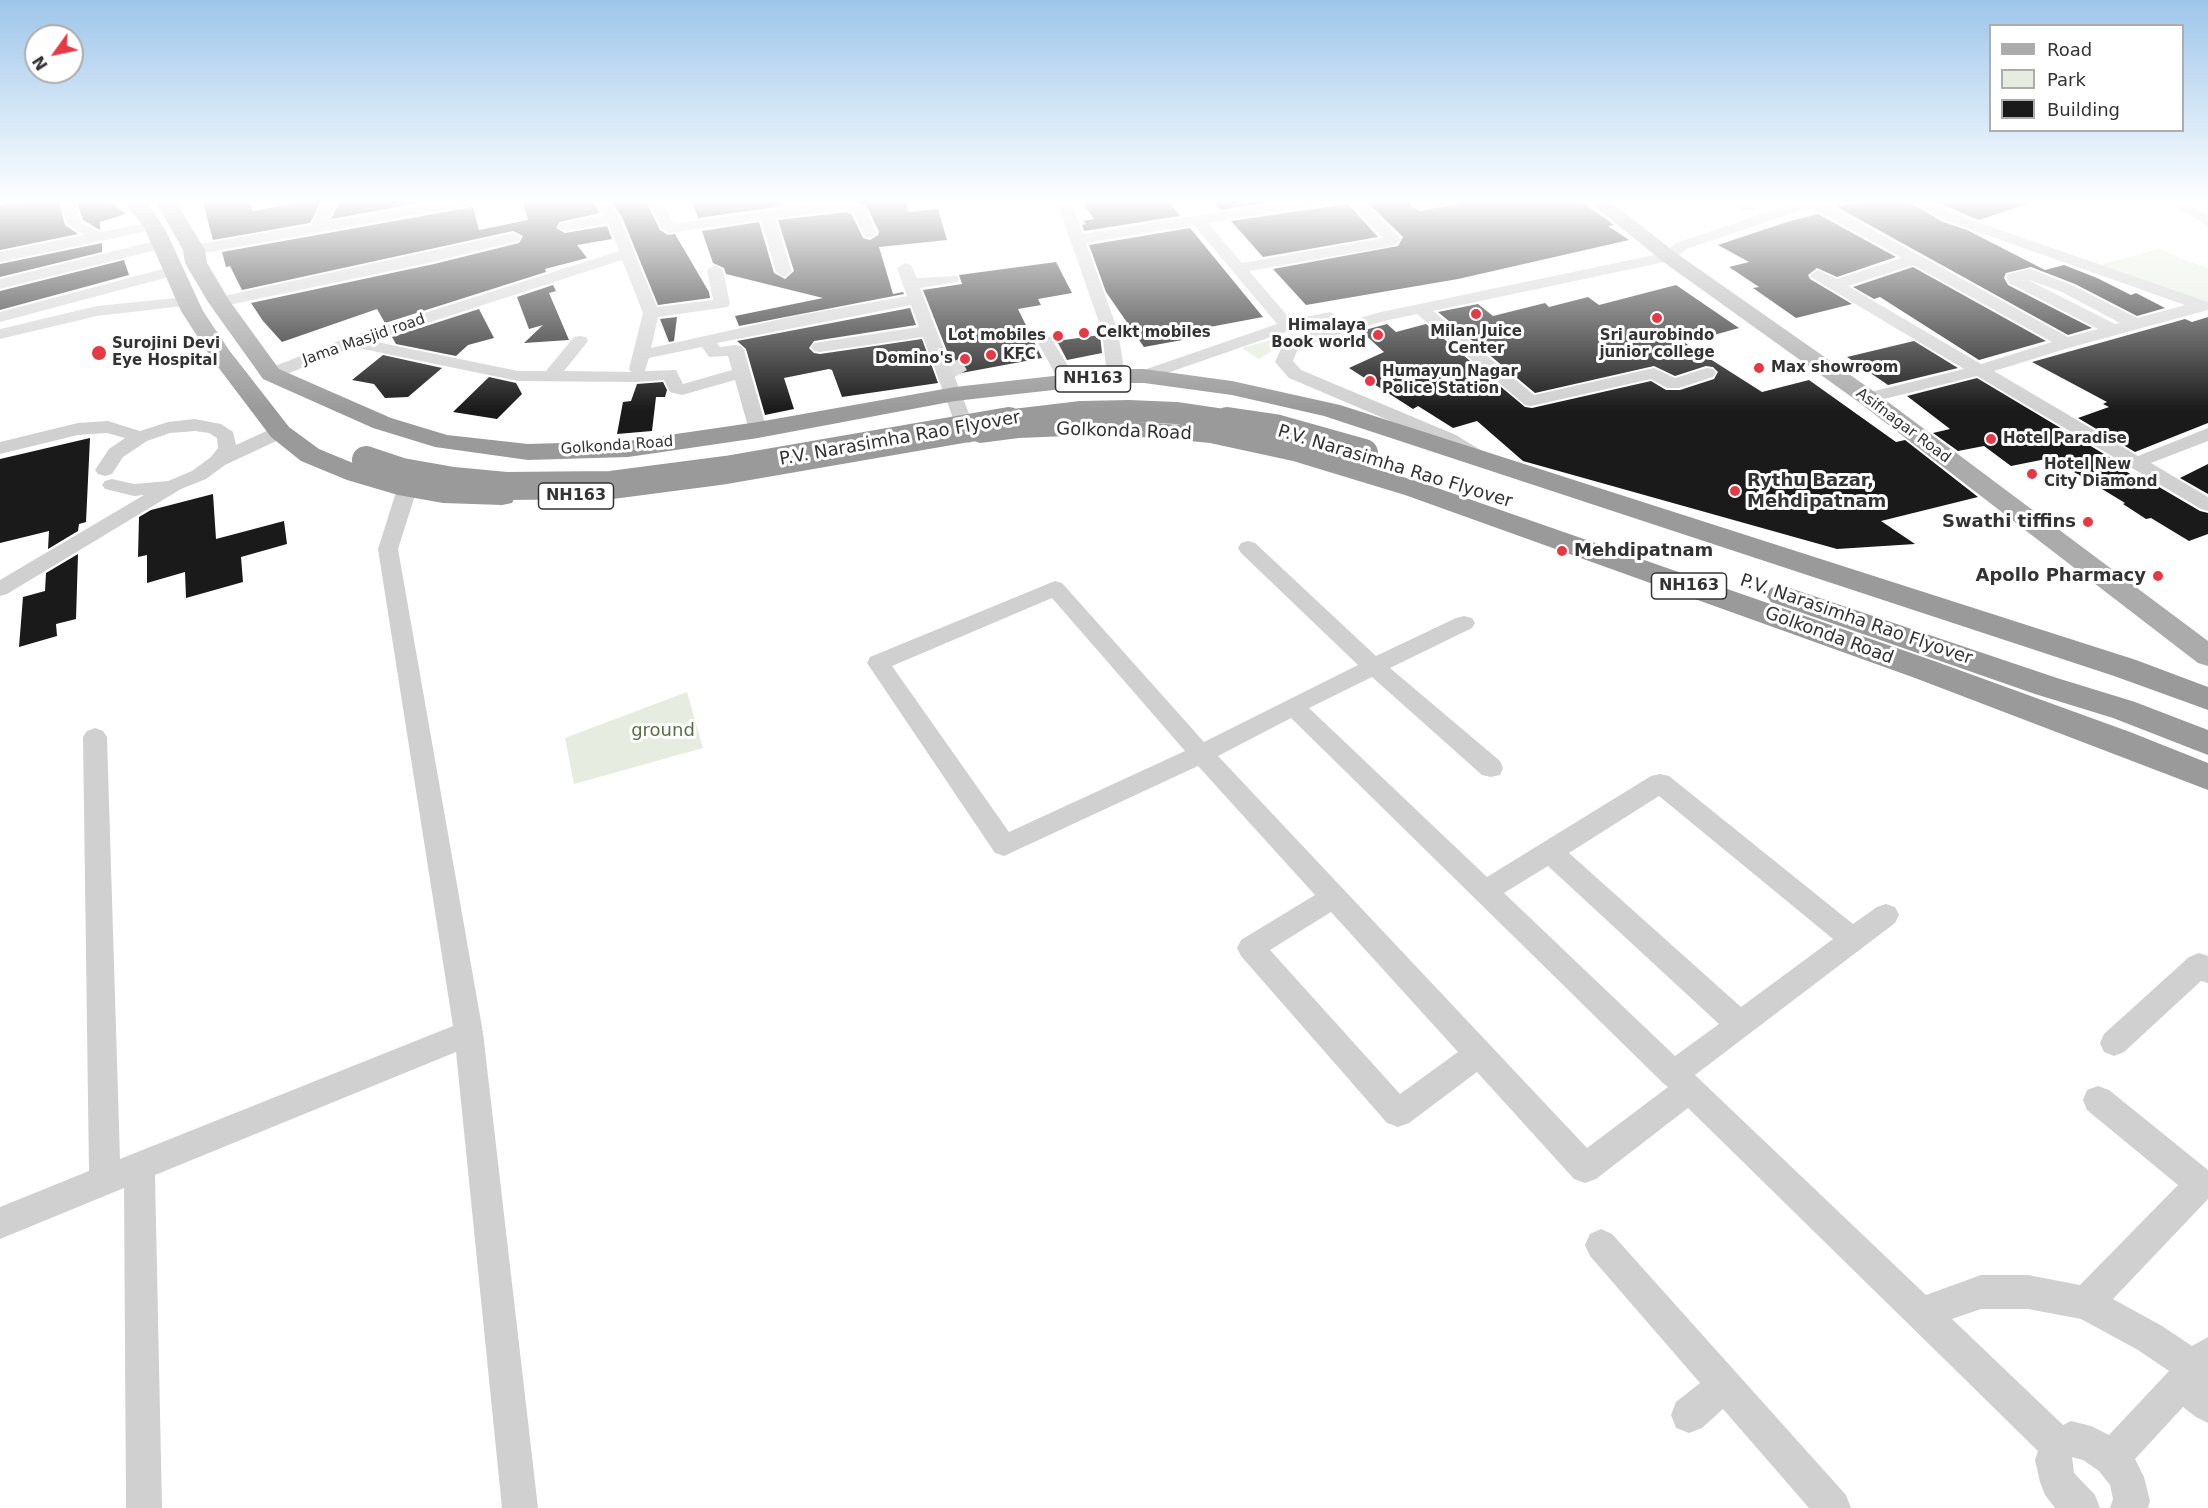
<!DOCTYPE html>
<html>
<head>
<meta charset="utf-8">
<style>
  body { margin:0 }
  #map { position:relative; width:2208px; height:1508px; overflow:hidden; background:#fff; font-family:"DejaVu Sans",sans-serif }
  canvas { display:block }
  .legend { position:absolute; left:1989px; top:24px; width:195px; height:108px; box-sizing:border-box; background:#fff; border:2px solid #adadad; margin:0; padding:8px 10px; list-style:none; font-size:18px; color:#333 }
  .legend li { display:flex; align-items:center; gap:12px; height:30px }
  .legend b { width:30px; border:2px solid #adadad }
  .north { position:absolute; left:24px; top:24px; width:60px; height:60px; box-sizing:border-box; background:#fff; border:2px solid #adadad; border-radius:50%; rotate:237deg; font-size:16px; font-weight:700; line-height:24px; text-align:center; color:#333 }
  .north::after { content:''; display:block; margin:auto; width:21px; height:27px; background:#e63946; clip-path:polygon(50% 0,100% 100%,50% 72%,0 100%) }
</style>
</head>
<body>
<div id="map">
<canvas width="2208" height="1508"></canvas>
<ul class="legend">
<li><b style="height:8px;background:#ababab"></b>Road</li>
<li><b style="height:16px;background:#e6ecdf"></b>Park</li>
<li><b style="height:16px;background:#1a1a1a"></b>Building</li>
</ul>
<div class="north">N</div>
</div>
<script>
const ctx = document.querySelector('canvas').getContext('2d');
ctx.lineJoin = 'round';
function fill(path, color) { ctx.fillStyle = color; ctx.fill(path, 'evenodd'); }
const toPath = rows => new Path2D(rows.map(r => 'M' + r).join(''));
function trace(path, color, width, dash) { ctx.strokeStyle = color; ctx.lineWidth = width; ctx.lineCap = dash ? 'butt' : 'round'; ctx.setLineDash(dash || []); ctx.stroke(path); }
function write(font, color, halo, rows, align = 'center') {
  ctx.font = font + ' "DejaVu Sans",sans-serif'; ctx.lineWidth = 6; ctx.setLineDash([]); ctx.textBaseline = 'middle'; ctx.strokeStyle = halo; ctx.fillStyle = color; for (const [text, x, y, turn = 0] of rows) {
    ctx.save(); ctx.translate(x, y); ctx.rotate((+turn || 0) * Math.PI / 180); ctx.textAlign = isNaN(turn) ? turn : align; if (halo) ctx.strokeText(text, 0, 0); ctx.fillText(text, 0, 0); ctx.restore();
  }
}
const green = toPath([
  [2159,249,2208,269,2208,303,2095,266],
  [1303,331,1259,359,1242,348],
  [687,692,703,748,574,784,565,738]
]);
const building = toPath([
  [31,199,58,199,65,225,78,234,0,250,0,205],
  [76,199,106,199,126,214,100,222,100,230,83,220],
  [202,199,247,199,253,211,290,204,289,199,322,199,310,223,213,240],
  [341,199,418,199,420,203,331,219],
  [522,199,591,199,600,213,560,222,556,228,565,233,607,226,612,239,577,245,587,258,545,269,546,272,385,323,377,309,282,342,263,321,251,303,434,264,519,243,523,236,513,231,242,290,230,266,226,267,222,252,473,207,479,230,528,220],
  [610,199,645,199,660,230,668,235,675,234,709,292,710,298,658,305,622,217],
  [691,199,782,199,783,206,698,218],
  [851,199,905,199,908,212,938,209,947,240,879,247,893,294,903,292,904,294,739,326,735,316,823,298,726,274,724,268,713,263,702,231,759,222,774,273,785,279,794,271,778,220,847,212,852,215,863,238,870,240,878,235,879,232,867,207],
  [1080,199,1166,199,1180,216,1084,231,1082,225,1086,224,1083,221,1094,219],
  [1211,199,1261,199,1264,203,1220,210],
  [1377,199,1418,199,1413,201,1411,206,1420,211,1458,204,1462,199,1577,199,1606,219,1614,225,1608,226,1629,240,1458,279,1306,305,1273,269,1398,246,1403,237,1366,201],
  [1870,199,1904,199,1943,222,1967,230,2045,270,2064,265,2097,278,2131,295,2136,293,2165,308,2137,316,2075,284,2031,267,2006,273,2004,278,2008,285,2092,328,2068,335,1837,207],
  [1929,199,2026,199,2027,204,1979,220],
  [1348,204,1378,237,1263,257,1231,221],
  [1818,214,1896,257,1837,277,1817,268,1808,275,1810,279,1852,304,1796,318,1753,288,1759,287,1729,267,1749,262,1718,245,1787,222],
  [1190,228,1263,317,1199,329,1204,336,1144,347,1106,292,1089,245],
  [102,243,102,252,0,277,0,264],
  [124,260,129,275,0,310,0,291],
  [1056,262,1072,293,1038,299,1041,305,1018,309,1042,358,956,374,923,290,962,284,959,275],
  [1913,267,2046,341,1979,360,1880,297,1874,299,1853,287],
  [553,285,556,291,549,293,569,340,524,343,543,325,529,329,517,297],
  [1676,285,1739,328,1685,343,1762,392,1809,380,1896,442,1905,440,1978,497,1881,521,1915,544,1837,549,1523,461,1477,421,1453,428,1418,406,1413,409,1349,368,1384,352,1361,331,1387,324,1396,332,1426,324,1525,407,1532,408,1651,381,1666,390,1680,390,1714,379,1718,372,1713,367,1706,366,1675,376,1654,366,1535,393,1438,312,1478,304,1493,316,1545,303,1549,307,1588,297,1599,305],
  [910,308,916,325,814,341,809,348,814,353,820,354,922,339,938,383,842,397,832,370,829,369,784,378,794,409,765,415,746,349,737,341],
  [479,309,494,338,468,345,456,356,396,344,392,337],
  [677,317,674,341,669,342,660,319],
  [2208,317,2208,423,2135,452,2078,418,2109,407,2103,404,2107,402,2032,362,2185,319,2192,322],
  [1100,335,1102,353,1067,360,1057,341],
  [1914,341,1958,368,1888,385,1847,357],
  [383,355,442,368,408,397,385,398,374,384,352,380],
  [489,377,516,383,522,394,497,419,453,412],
  [1977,378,2114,460,2110,462,2156,489,2159,487,2200,511,2208,513,2208,534,2189,541,2151,518,2146,519,2123,504,2125,503,2051,458,2011,466,1984,446,1958,451,1933,433,1950,429,1907,396],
  [663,382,667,390,665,397,656,397,652,431,617,434,623,402,631,401,637,384],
  [90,438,86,522,79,524,78,531,48,549,49,531,0,543,0,459],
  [2208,464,2208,494,2180,478],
  [213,494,216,539,284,521,287,544,241,557,243,582,186,598,185,572,147,583,147,555,138,557,139,517,151,510],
  [78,554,76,619,56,624,57,636,19,647,23,597,45,591,46,573]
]);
const minorTunnel = toPath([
  [953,362,960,374]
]);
const minor = toPath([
  [60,199,74,199,81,222,100,232,153,222,160,226,153,230,0,262,0,252,84,235,67,224,60,199],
  [164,199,189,199,187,202,166,207,159,203,164,199],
  [325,199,339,199,327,222,456,199,488,199,481,203,194,255,186,250,194,245,311,225,325,199],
  [593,199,607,199,620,218,657,307,713,300,707,270,715,265,723,270,730,304,728,307,658,317,651,348,790,317,907,296,897,268,905,263,911,265,917,278,957,276,959,279,957,282,920,288,978,437,976,441,969,443,962,441,960,437,923,337,820,352,814,351,811,347,814,343,820,342,919,327,911,305,717,343,720,347,735,345,741,346,744,350,767,430,765,434,758,436,751,434,749,430,735,380,682,395,670,392,664,380,636,382,518,381,353,347,277,378,265,378,262,374,265,370,346,338,619,251,608,223,565,231,558,227,560,224,604,215,593,199],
  [622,260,643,313,629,369,631,372,564,371,588,341,586,337,580,336,574,337,546,371,518,371,372,341,622,260],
  [702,347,709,357,728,356,732,370,683,384,676,370,645,371,649,358,702,347],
  [647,199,661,199,674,224,786,208,784,199,798,199,800,206,850,201,865,208,877,233,869,238,864,236,854,213,847,210,775,218,792,272,784,277,776,272,761,220,669,233,662,229,647,199],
  [1056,199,1070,199,1083,234,1301,199,1335,199,1328,203,1208,223,1242,263,1383,238,1346,199,1361,199,1401,239,1397,244,1392,246,1249,271,1291,320,1330,312,1338,317,1336,320,1291,330,1144,381,1138,380,1135,376,1138,372,1277,324,1194,225,1086,243,1118,331,1125,376,1122,380,1116,381,1110,380,1107,376,1102,331,1056,199],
  [1429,199,1460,199,1458,202,1420,209,1413,205,1415,202,1429,199],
  [1723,199,1742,199,1756,208,1754,211,1744,211,1723,199],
  [1807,199,1829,199,1824,203,2068,337,2098,329,2009,283,2006,277,2008,274,2030,269,2036,271,2074,286,2137,318,2185,305,1944,220,1906,199,1924,199,1954,214,2208,302,2208,310,2072,347,1994,371,2138,456,2208,428,2208,441,2151,463,2208,497,2208,511,2201,509,1977,376,1868,403,1862,402,1859,398,1862,394,1964,369,1812,278,1810,275,1818,270,1837,279,1902,258,1811,207,1686,249,1674,260,1433,311,1534,395,1654,368,1675,378,1707,368,1713,369,1716,373,1713,377,1679,388,1667,388,1651,379,1531,406,1525,405,1417,314,1384,321,1311,343,1297,351,1293,361,1301,370,1456,435,1487,454,1489,458,1487,462,1473,462,1442,443,1289,378,1275,362,1283,344,1299,335,1381,312,1664,253,1676,243,1807,199],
  [1913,265,2052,342,1981,364,1848,286,1913,265],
  [2026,279,2062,292,2120,323,2115,324,2026,279],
  [2163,199,2180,199,2208,216,2208,226,2163,199],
  [513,233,518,235,521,238,518,241,433,262,219,307,211,302,219,297,513,233],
  [163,239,168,241,171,244,168,247,0,289,0,279,163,239],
  [174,266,180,268,182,271,180,274,0,322,0,312,174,266],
  [186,297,194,302,192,305,97,316,0,339,0,329,97,306,186,297],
  [1045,336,1051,337,1053,341,1077,381,1074,385,1062,385,1059,381,1037,341,1039,337,1045,336],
  [195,419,221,424,233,432,236,445,273,428,280,426,287,428,289,432,287,436,225,465,206,479,181,489,7,594,0,596,0,580,144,495,134,496,105,489,102,485,105,481,112,479,134,484,168,481,192,471,211,457,218,448,217,438,209,433,195,431,170,433,147,441,123,457,112,474,105,476,98,474,95,470,109,449,125,438,107,433,78,435,0,454,0,442,78,423,108,421,140,431,168,422,195,419],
  [407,483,414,485,417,489,398,549,483,1033,538,1508,502,1508,456,1052,155,1175,162,1508,126,1508,124,1188,0,1239,0,1207,89,1171,83,737,87,731,95,728,103,731,107,737,120,1159,453,1026,378,549,397,489,400,485,407,483],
  [1248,541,1255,543,1376,656,1456,618,1464,616,1472,618,1475,623,1472,628,1390,668,1500,761,1503,768,1500,775,1491,777,1482,775,1372,677,1309,708,1487,877,1651,776,1660,774,1669,776,1853,924,1877,907,1886,904,1895,907,1899,915,1895,923,1695,1075,1926,1295,1981,1275,2028,1275,2080,1285,2178,1185,2087,1110,2083,1100,2087,1090,2098,1086,2109,1090,2208,1170,2208,1199,2113,1299,2162,1326,2192,1346,2208,1337,2208,1423,2196,1417,2183,1407,2135,1459,2144,1477,2150,1501,2148,1508,2110,1508,2113,1499,2110,1485,2099,1471,2083,1460,2072,1457,2074,1473,2095,1495,2100,1508,2055,1508,2045,1495,2040,1482,2035,1460,2038,1451,1688,1108,1596,1179,1585,1183,1574,1179,1477,1072,1409,1123,1398,1127,1387,1123,1241,956,1237,948,1241,940,1315,895,1198,766,1004,856,995,853,867,663,870,657,1055,581,1062,583,1204,742,1358,665,1241,553,1238,548,1241,543,1248,541],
  [1052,598,1185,751,1009,832,892,666,1052,598],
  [1291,718,1664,1084,1668,1087,1587,1148,1218,756,1291,718],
  [1659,796,1833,939,1741,1007,1569,853,1659,796],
  [1548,866,1719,1024,1675,1056,1504,893,1548,866],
  [1331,912,1458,1052,1400,1094,1270,950,1331,912],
  [1981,1309,2028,1309,2081,1319,2138,1350,2169,1371,2109,1435,2091,1426,2071,1421,2063,1425,1952,1319,1981,1309],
  [2199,953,2208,956,2208,983,2201,981,2124,1052,2114,1056,2104,1052,2100,1043,2104,1034,2189,957,2199,953],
  [1601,1229,1612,1234,1846,1495,1851,1508,1809,1508,1723,1409,1702,1428,1689,1433,1676,1428,1671,1415,1676,1402,1700,1383,1590,1256,1585,1245,1590,1234,1601,1229]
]);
const major = toPath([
  [1586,199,1607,199,1676,253,1876,393,2208,641,2208,666,2198,663,1860,403,1662,261,1586,199]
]);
const highway = toPath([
  [122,199,143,199,148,204,165,229,203,311,229,350,289,427,319,449,365,468,410,481,443,487,502,489,512,491,515,497,512,503,502,505,443,503,398,495,347,480,301,461,271,437,212,359,181,311,145,229,122,199],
  [154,199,174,199,205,250,207,263,229,300,279,369,391,418,447,435,528,444,628,441,758,422,955,387,1116,369,1144,369,1232,381,1340,405,2136,660,2208,687,2208,710,2114,676,1324,416,1232,395,1144,383,1116,383,955,401,758,438,628,457,528,460,435,447,373,428,263,379,208,302,185,263,183,250,154,199],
  [1092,419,1210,427,1308,449,1423,483,1937,662,2130,732,2208,763,2208,790,1915,678,1405,495,1293,461,1210,443,1159,438,1092,435,1019,438,980,443,971,440,967,435,971,430,980,427,1019,422,1092,419],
  [1781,585,2057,678,2135,702,2208,730,2208,755,2113,718,2035,694,1771,602,1766,595,1771,588,1781,585]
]);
const highwayBridgeFar1 = toPath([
  [997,422,1081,412,1129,411,1176,413,1237,422]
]);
const highwayBridge = toPath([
  [1227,421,1275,428,1364,453],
  [366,460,402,472,453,481,506,486,611,485,726,470,1009,421]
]);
const markers = [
  [1476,314,6,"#e63946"],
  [1657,318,6,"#e63946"],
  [1084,333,6,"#e63946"],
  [1378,335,6,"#e63946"],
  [1058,336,6,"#e63946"],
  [99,353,8,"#e63946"],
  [991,355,6,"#e63946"],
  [965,359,6,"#e63946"],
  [1759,368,6,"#e63946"],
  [1370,381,6,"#e63946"],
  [1991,439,6,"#e63946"],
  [2032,474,6,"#e63946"],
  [1735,491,6,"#e63946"],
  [2088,522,6,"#e63946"],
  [1562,551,6,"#e63946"],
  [2158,576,6,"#e63946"]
];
const farPoinames = [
  ["Himalaya",1366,326,"right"],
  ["Book world",1366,343,"right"],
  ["Milan Juice",1476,332,"center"],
  ["Center",1476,349,"center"],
  ["Celkt mobiles",1096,333],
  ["Lot mobiles",1046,336,"right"],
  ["Sri aurobindo",1657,336,"center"],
  ["junior college",1657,353,"center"],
  ["Surojini Devi",112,344],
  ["Eye Hospital",112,361],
  ["KFC",1003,355],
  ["Domino's",953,359,"right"],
  ["Max showroom",1771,368],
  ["Humayun Nagar",1382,372],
  ["Police Station",1382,389],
  ["Hotel Paradise",2003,439],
  ["Hotel New",2044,465],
  ["City Diamond",2044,482]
];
const farStreetnames = [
  ["Jama Masjid road",364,340,-19],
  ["Asifnagar Road",1903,426,37],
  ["Golkonda Road",617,446,-4]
];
const shields = [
  [1093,379,75],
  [576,496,75],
  [1689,586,75]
];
const shieldNames = [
  ["NH163",1093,379],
  ["NH163",576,496],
  ["NH163",1689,586]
];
const streetNames = [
  ["Golkonda Road",1124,432,2],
  ["P.V. Narasimha Rao Flyover",900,439,-10],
  ["P.V. Narasimha Rao Flyover",1395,467,17],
  ["P.V. Narasimha Rao Flyover",1856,620,19],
  ["Golkonda Road",1829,636,20]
];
const poiNames = [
  ["Rythu Bazar,",1747,481],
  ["Mehdipatnam",1747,502],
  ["Swathi tiffins",2076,522,"right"],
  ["Mehdipatnam",1574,551],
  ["Apollo Pharmacy",2146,576,"right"]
];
const parkNames = [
  ["ground",663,731]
];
fill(green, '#e6ecdf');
fill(building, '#1a1a1a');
trace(minorTunnel, '#d6d6d6', 16, [16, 8]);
fill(minor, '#d0d0d0');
fill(major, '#ababab');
fill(highway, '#9a9a9a');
trace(highwayBridgeFar1, '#9a9a9a', 22);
trace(highwayBridge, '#9a9a9a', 28);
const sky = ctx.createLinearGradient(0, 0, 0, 410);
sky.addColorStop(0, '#9ec6ea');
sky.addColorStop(0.49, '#fff');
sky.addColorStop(1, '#ffffff00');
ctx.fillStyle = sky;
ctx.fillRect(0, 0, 2208, 410);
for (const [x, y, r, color] of markers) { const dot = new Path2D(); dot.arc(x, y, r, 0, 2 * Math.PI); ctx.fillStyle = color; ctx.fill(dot); trace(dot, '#fff', 2); }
write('bold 15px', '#333', '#fff', farPoinames, 'left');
write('15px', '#333', '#fff', farStreetnames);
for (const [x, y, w] of shields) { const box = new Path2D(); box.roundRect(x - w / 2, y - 13, w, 26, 4.5); ctx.fillStyle = '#fff'; ctx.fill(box); trace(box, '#333', 1.5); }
write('bold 16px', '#333', null, shieldNames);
write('18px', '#333', '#fff', streetNames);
write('bold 18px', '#333', '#fff', poiNames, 'left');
write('18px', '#56703f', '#fff', parkNames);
</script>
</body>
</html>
